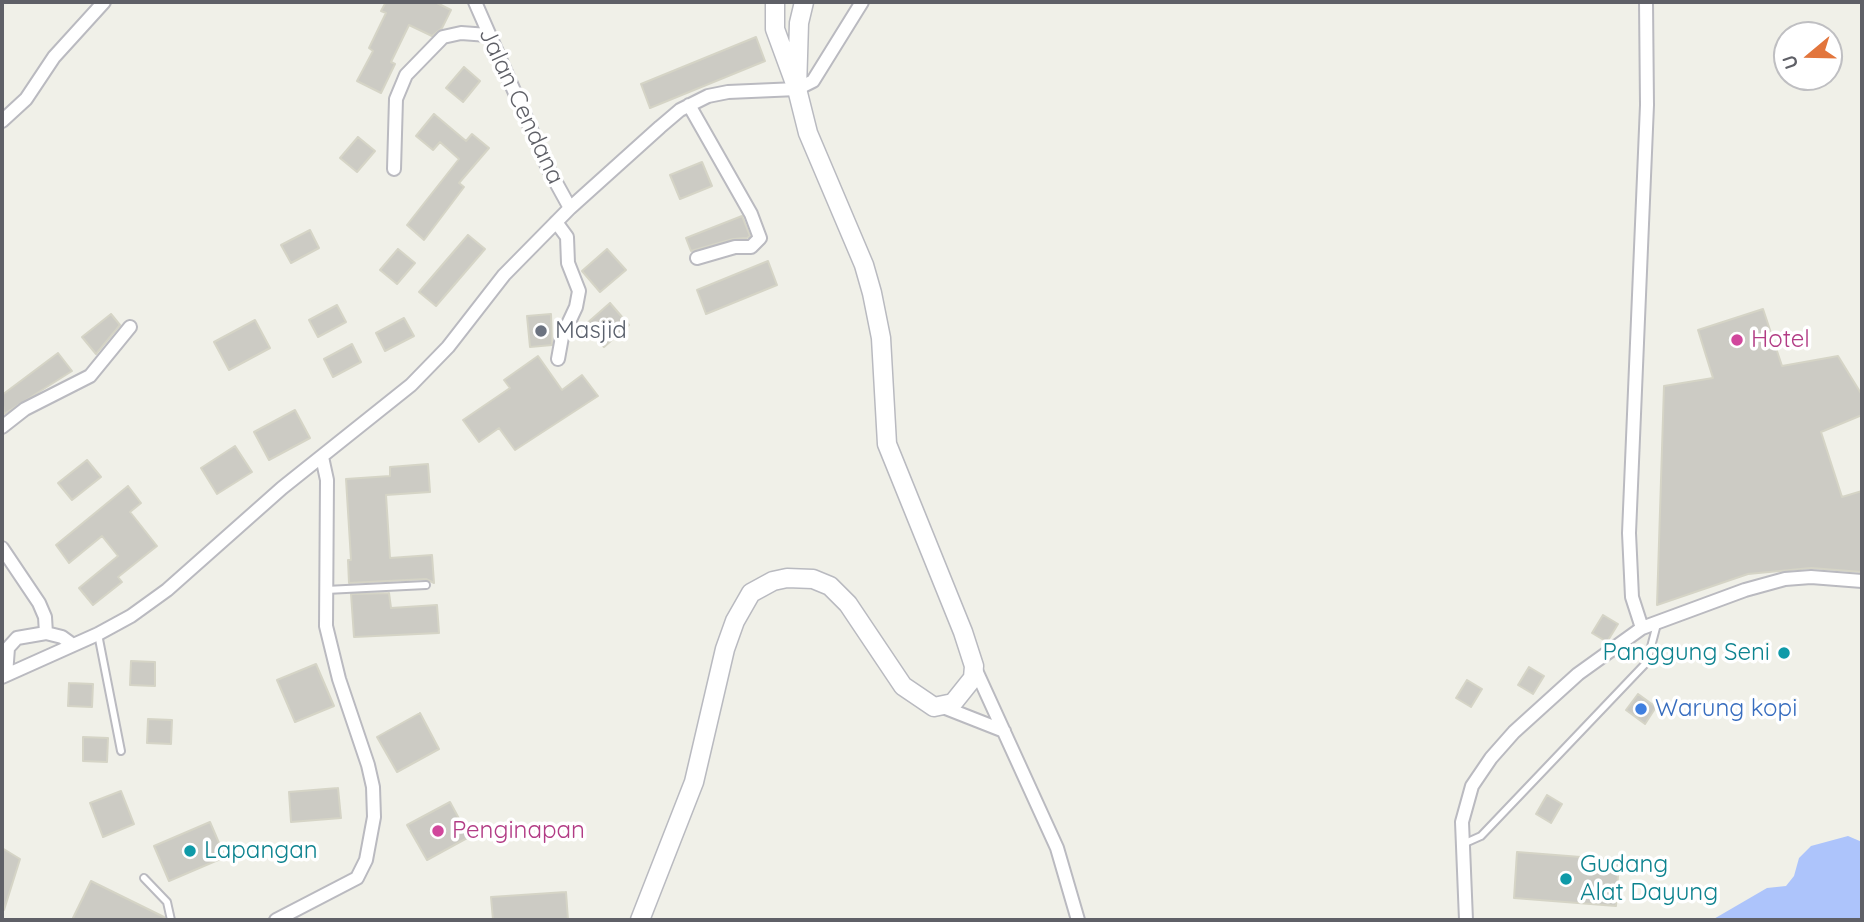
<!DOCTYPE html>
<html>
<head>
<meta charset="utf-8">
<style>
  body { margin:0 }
  #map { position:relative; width:1864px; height:922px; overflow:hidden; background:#f0f0e8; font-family:Quicksand,sans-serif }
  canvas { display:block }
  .frame { position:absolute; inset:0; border:4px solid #5f6067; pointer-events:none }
  .north { position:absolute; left:1773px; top:21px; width:70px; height:70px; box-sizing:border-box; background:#fff; border:2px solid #bfbfc2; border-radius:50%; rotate:251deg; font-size:19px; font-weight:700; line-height:28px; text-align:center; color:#5f6067 }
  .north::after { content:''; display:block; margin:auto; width:24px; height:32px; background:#e2753c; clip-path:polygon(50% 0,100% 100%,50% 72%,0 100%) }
</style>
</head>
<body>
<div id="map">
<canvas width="1864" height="922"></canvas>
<div class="frame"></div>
<div class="north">U</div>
</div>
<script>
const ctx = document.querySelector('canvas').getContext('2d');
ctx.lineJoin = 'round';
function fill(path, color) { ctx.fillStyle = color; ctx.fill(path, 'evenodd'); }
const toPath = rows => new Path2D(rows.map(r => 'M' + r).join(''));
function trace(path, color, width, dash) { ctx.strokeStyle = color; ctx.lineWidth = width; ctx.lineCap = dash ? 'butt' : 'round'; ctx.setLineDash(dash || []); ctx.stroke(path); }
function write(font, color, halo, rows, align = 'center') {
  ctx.font = font + ' Quicksand,sans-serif'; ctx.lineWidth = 7; ctx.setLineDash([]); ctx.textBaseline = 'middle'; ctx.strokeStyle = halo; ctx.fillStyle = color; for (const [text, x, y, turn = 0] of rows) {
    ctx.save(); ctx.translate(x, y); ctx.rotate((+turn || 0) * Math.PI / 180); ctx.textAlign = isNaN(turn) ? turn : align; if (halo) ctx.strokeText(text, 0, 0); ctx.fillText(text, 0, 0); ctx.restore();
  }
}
const water = toPath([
  [1848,836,1862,842,1862,920,1712,920,1767,888,1786,886,1794,876,1799,858,1811,846]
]);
const building = toPath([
  [386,2,435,2,451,10,442,28,432,36,409,25,391,62,395,64,381,93,357,81,373,51,369,48,386,13,381,11,386,2],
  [756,37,765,61,650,108,641,84,756,37],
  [464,67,480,81,463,102,446,88,464,67],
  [434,114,466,141,472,134,489,148,459,183,464,187,424,240,407,225,459,159,440,142,433,150,416,136,434,114],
  [358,137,375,151,357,172,340,158,358,137],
  [702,162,712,186,680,199,670,175,702,162],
  [742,216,750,236,747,238,733,239,691,251,686,238,742,216],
  [310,230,319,248,291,263,281,245,310,230],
  [468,235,485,249,436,306,419,292,468,235],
  [398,249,415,263,397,284,380,270,398,249],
  [607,249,626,270,600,292,582,271,607,249],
  [768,261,777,285,706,314,697,290,768,261],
  [610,303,629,325,604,347,585,325,610,303],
  [337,305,346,322,318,337,309,320,337,305],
  [1763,309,1782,366,1838,356,1862,395,1862,415,1821,432,1842,497,1862,491,1862,572,1811,568,1748,574,1657,605,1664,386,1713,378,1698,330,1763,309],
  [111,314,120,325,96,354,82,337,111,314],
  [551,314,552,345,530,347,527,316,551,314],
  [404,318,414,336,385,351,376,333,404,318],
  [255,320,270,348,229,370,214,342,255,320],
  [352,344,361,362,333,377,324,359,352,344],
  [58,353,72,371,4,414,2,395,58,353],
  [538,356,562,390,582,375,598,396,515,450,499,428,479,442,463,420,510,388,504,380,538,356],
  [295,410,310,438,269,460,254,432,295,410],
  [235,446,252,472,217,494,201,468,235,446],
  [87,460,101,477,72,500,58,483,87,460],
  [428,464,430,492,386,495,390,558,432,555,434,583,426,579,349,583,348,560,351,560,346,479,390,476,390,467,428,464],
  [128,486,141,503,130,512,157,546,118,577,122,582,93,605,79,588,118,556,102,536,69,563,56,545,128,486],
  [389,593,391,608,437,605,439,633,354,637,351,594,389,593],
  [1603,615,1618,624,1607,642,1592,633,1603,615],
  [131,661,155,662,155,686,130,685,131,661],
  [316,664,334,706,295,722,277,680,316,664],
  [1529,667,1544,676,1533,694,1518,685,1529,667],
  [1467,680,1482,689,1471,707,1456,698,1467,680],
  [69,683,93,684,92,707,68,706,69,683],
  [1638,694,1656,707,1645,724,1626,710,1638,694],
  [420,713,439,749,397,772,377,737,420,713],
  [148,719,172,720,171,744,147,743,148,719],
  [83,737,108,738,107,762,83,761,83,737],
  [338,788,341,818,291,822,289,792,338,788],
  [121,791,134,824,103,837,90,803,121,791],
  [1547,795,1562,804,1551,823,1536,814,1547,795],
  [450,802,469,837,427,860,407,825,450,802],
  [210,822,225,857,169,881,154,846,210,822],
  [2,848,20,859,4,910,2,910,2,848],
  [1517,852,1619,860,1616,906,1514,898,1517,852],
  [91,881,164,917,165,920,72,920,91,881],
  [566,892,568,920,493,920,491,897,566,892]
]);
const lane = toPath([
  [326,590,426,585],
  [98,634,121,751],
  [1463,844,1481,836,1647,662,1657,624],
  [144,878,167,902,171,920]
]);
const street = toPath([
  [475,2,548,168,570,208],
  [689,105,751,214,760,238,751,247,735,247,697,258],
  [2,121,26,99,54,57,104,2],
  [394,169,396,99,406,75,443,37,461,33,488,35],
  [556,222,567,237,568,263,579,291,576,307,562,337,558,359],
  [2,427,25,409,90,376,130,327],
  [2,548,39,603,45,617,46,633],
  [1642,628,1632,597,1629,533,1647,105,1646,2],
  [974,666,1057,848,1078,920],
  [6,675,8,648,17,638,46,633,62,637,73,645],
  [2,677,98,634,131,616,167,590,282,488,411,385,448,347,504,275,570,208,660,127,680,110,708,96,728,92,797,89,813,81,862,2],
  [943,707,1004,731],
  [276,920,357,878,366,860,374,817,373,787,368,765,339,679,326,626,327,480,322,457],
  [1466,920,1462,822,1472,786,1491,758,1514,732,1578,674,1642,628,1745,590,1785,579,1811,577,1862,581]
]);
const secondary = toPath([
  [797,89,799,23,804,2],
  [640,920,694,782,725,649,735,621,751,593,773,581,787,578,813,579,830,586,848,604,903,686,934,707,953,703,973,678,974,666,963,632,887,444,881,338,872,293,864,265,808,133,797,89,775,29,775,2]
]);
const markers = [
  [541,331,7,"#6b7280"],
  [1737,340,7,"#d1479c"],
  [1784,653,7,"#0f9aa8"],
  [1641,709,7,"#3f7fe0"],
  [438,831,7,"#d1479c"],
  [190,851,7,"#0f9aa8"],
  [1566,879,7,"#0f9aa8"]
];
const streetNames = [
  ["Jalan Cendana",521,106,65]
];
const worshipNames = [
  ["Masjid",555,331]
];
const hotelNames = [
  ["Hotel",1751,340],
  ["Penginapan",452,831]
];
const cultureNames = [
  ["Panggung Seni",1770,653,"right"],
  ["Lapangan",204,851],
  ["Gudang",1580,865],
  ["Alat Dayung",1580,893]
];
const shopNames = [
  ["Warung kopi",1655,709]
];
fill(water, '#adc4fb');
fill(building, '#cccbc4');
trace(building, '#d5d4c6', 2);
trace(lane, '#babac0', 10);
trace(street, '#babac0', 16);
trace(secondary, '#b9bac0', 21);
trace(lane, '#fff', 6);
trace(street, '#fff', 12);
trace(secondary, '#fff', 18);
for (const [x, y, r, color] of markers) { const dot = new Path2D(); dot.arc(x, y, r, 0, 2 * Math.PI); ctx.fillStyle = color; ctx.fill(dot); trace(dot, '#fff', 2.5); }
write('24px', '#5f6067', '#fff', streetNames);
write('24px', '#5b616d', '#fff', worshipNames, 'left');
write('24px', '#b23c85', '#fff', hotelNames, 'left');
write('24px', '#0d838f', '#fff', cultureNames, 'left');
write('24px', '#366cbe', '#fff', shopNames, 'left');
</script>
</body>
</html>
